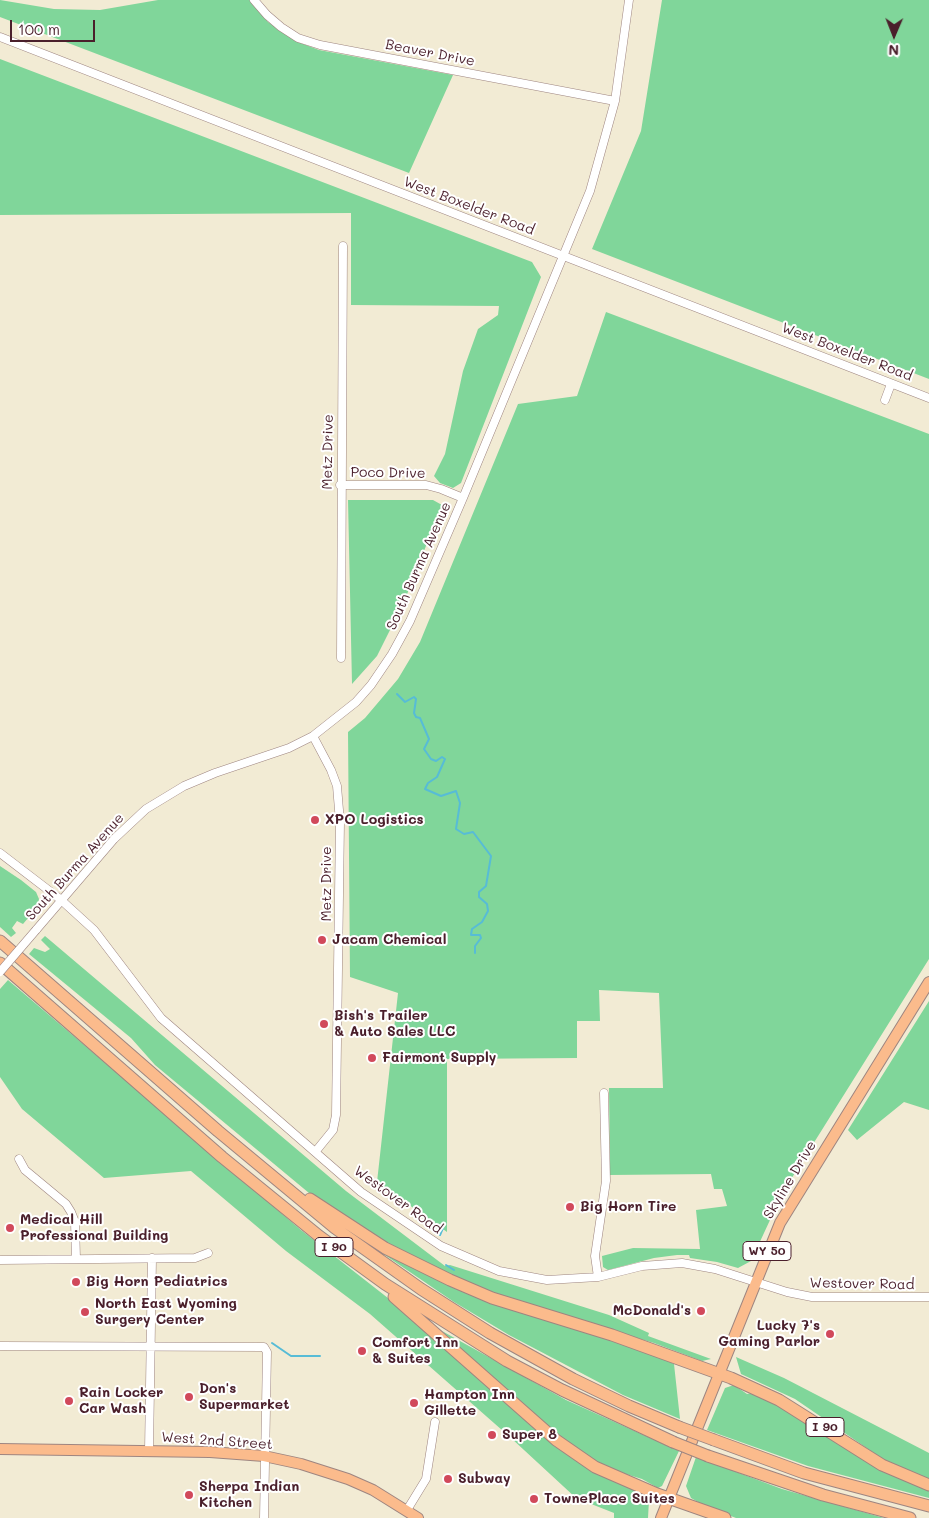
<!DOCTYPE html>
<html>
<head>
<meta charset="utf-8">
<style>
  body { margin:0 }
  #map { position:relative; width:929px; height:1518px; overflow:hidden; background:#f2ebd4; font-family:Mali,sans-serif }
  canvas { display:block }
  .north { position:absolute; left:869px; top:10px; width:50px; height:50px; -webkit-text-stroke:4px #fff; paint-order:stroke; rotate:181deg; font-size:14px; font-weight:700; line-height:20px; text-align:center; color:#4a1f2b }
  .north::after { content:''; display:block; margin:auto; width:18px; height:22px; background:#4a1f2b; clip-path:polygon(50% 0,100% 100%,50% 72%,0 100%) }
  .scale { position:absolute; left:10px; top:20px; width:85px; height:22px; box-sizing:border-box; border:2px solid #4a1f2b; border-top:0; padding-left:6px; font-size:15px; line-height:18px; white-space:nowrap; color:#4a1f2b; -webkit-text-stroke:4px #fff; paint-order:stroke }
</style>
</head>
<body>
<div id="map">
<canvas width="929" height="1518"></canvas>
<div class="north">N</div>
<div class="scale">100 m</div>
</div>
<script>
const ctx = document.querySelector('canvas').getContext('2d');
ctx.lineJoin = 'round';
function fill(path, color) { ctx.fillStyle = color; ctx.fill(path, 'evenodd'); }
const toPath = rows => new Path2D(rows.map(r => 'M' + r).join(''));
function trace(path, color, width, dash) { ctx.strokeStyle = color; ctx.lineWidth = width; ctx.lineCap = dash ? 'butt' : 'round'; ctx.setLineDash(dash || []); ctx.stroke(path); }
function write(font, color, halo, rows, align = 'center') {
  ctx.font = font + ' Mali,sans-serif'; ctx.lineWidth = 4; ctx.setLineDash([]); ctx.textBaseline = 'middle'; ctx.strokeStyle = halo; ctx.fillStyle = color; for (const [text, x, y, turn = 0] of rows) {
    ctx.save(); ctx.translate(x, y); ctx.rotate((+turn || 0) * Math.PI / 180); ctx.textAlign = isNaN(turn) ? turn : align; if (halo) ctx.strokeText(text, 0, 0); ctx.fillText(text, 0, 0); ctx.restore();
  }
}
const green = toPath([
  [0,0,54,9,100,10,158,0,250,0,268,22,298,42,319,50,453,75,409,173,0,17],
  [662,0,929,0,929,379,592,249,641,131],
  [0,59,532,262,541,277,461,483,453,488,440,483,434,476,445,454,463,371,478,329,498,315,499,306,351,305,351,213,0,215],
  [606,312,929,434,929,959,783,1192,751,1261,738,1268,717,1262,690,1258,689,1255,677,1255,654,1258,608,1270,603,1267,602,1256,633,1248,700,1249,696,1210,727,1206,722,1189,714,1189,711,1174,610,1175,609,1088,663,1088,659,993,599,990,600,1021,577,1021,577,1058,447,1059,447,1232,377,1182,398,993,350,977,348,732,365,718,398,679,420,642,518,404,577,396],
  [348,500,433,500,442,505,404,602,377,656,352,684],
  [0,866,21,880,36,892,39,899,38,903,40,904,23,924,17,921,12,928,16,933,11,937,0,927],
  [45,936,346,1191,445,1266,450,1265,609,1315,649,1333,648,1336,711,1359,702,1361,654,1343,496,1296,395,1248,315,1198,155,1065,131,1038,29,954,34,948,45,952,50,949,41,940],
  [8,980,301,1230,425,1327,554,1446,592,1471,644,1494,649,1500,648,1518,614,1518,614,1513,576,1498,511,1438,370,1314,286,1251,191,1171,104,1178,22,1109,0,1077,0,989],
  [929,1001,929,1110,904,1102,857,1140,848,1130],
  [376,1249,652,1353,674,1364,680,1419,623,1395,509,1335,454,1302],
  [442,1331,566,1400,679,1451,662,1486,658,1488,642,1479,606,1468,554,1434],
  [736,1357,784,1378,929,1453,929,1480,890,1464,795,1399,741,1374],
  [734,1385,747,1394,753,1393,771,1400,929,1489,929,1498,808,1466,707,1430,725,1388],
  [696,1457,782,1489,884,1518,736,1518,705,1506,691,1498,686,1486]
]);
const stream = toPath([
  [397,694,405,702,414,697,416,699,414,713,416,717,420,718,429,739,424,749,431,759,436,761,442,757,445,759,437,777,428,783,425,789,441,796,456,791,460,803,456,829,464,834,473,832,491,856,486,886,479,892,479,897,487,904,488,911,482,922,472,929,471,935,480,935,481,938,475,946,475,953],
  [440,1235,443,1228],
  [446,1265,454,1270],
  [272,1343,291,1356,320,1356]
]);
const minor = toPath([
  [254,0,267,15,281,27,298,38,320,45,615,101],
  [0,37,929,398],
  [885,400,891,384],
  [340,485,426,485,441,489,463,498],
  [341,658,343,246],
  [313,736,331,770,337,786,340,822,336,1115,333,1130,316,1151],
  [0,853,60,899,94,930,161,1018,361,1192,441,1246,499,1271,547,1280,598,1277,642,1266,682,1263,715,1269,787,1292,812,1297,929,1297],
  [36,930,114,839,146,809,184,786,215,773,289,748,313,736,356,702,371,685,392,654,410,621,463,498,590,191,615,101,629,0],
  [19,1159,25,1170,66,1204,71,1212,75,1222,76,1259],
  [0,1260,195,1258,208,1253],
  [598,1277,595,1256,606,1181,604,1093],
  [0,1346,264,1347,267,1352,264,1518],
  [149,1451,152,1258],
  [407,1510,426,1479,435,1422]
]);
const major = toPath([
  [0,1449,210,1452,264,1456,301,1464,348,1479,373,1490,418,1518],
  [661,1518,780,1223,929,982]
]);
const highway = toPath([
  [0,941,218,1131,335,1228,421,1289,490,1333,573,1379,629,1406,679,1427],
  [0,963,222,1157,319,1236,385,1284,507,1361,562,1390,673,1442],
  [310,1199,385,1248,450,1280,492,1298,612,1335,731,1378,779,1400,882,1465,929,1485],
  [394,1297,556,1440,595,1467,657,1494,725,1518],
  [714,1440,804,1473,929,1506],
  [708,1456,823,1495,910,1518]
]);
const minorBridge = toPath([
  [0,972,36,930]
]);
const highwayBridge = toPath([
  [679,1427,714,1440],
  [673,1442,708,1456]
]);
const markers = [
  [315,820,5,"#d1495b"],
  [322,940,5,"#d1495b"],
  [324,1024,5,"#d1495b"],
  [372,1058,5,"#d1495b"],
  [570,1207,5,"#d1495b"],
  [10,1228,5,"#d1495b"],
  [76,1282,5,"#d1495b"],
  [701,1311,5,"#d1495b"],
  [85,1312,5,"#d1495b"],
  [830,1334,5,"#d1495b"],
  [362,1351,5,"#d1495b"],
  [189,1397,5,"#d1495b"],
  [69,1401,5,"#d1495b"],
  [414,1403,5,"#d1495b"],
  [492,1435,5,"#d1495b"],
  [448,1479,5,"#d1495b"],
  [189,1495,5,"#d1495b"],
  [534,1499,5,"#d1495b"]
];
const shields = [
  [334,1247,38],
  [767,1251,48],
  [825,1427,38]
];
const shieldNames = [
  ["I 90",334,1247],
  ["WY 50",767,1251],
  ["I 90",825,1427]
];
const streetNames = [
  ["Beaver Drive",430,53,11],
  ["West Boxelder Road",469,206,21],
  ["West Boxelder Road",847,352,21],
  ["Metz Drive",328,452,-89],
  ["Poco Drive",388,473,1],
  ["South Burma Avenue",419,566,-66],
  ["South Burma Avenue",75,867,-48],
  ["Metz Drive",327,884,-90],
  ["Skyline Drive",790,1180,-59],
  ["Westover Road",398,1200,36],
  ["Westover Road",862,1284,1],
  ["West 2nd Street",217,1441,4]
];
const poiNames = [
  ["XPO Logistics",325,820],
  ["Jacam Chemical",332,940],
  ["Bish's Trailer",334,1016],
  ["& Auto Sales LLC",334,1032],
  ["Fairmont Supply",382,1058],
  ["Big Horn Tire",580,1207],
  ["Medical Hill",20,1220],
  ["Professional Building",20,1236],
  ["Big Horn Pediatrics",86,1282],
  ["North East Wyoming",95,1304],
  ["Surgery Center",95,1320],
  ["McDonald's",691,1311,"right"],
  ["Lucky 7's",820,1326,"right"],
  ["Gaming Parlor",820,1342,"right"],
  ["Comfort Inn",372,1343],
  ["& Suites",372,1359],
  ["Don's",199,1389],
  ["Supermarket",199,1405],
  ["Rain Locker",79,1393],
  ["Car Wash",79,1409],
  ["Hampton Inn",424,1395],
  ["Gillette",424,1411],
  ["Super 8",502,1435],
  ["Subway",458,1479],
  ["Sherpa Indian",199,1487],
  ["Kitchen",199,1503],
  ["TownePlace Suites",544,1499]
];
fill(green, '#80d69a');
trace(stream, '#57bcd6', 2);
trace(minor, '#9e8580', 9);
trace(major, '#9e8580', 12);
trace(highway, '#9e8580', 13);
trace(minor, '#fff', 8);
trace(major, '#fbbb8c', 10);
trace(highway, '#fbbb8c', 11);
trace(minorBridge, '#9e8580', 9, []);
trace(highwayBridge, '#9e8580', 13, []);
trace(minorBridge, '#fff', 8);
trace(highwayBridge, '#fbbb8c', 11);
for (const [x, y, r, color] of markers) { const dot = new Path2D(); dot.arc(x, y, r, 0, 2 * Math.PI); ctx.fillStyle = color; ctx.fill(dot); trace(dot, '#fff', 2); }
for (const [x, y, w] of shields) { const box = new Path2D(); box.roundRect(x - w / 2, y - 9.5, w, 19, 4); ctx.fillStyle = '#fff'; ctx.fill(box); trace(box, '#4a1f2b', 1); }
write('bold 12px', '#4a1f2b', null, shieldNames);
write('14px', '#4a1f2b', '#fff', streetNames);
write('bold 14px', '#4a1f2b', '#fff', poiNames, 'left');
</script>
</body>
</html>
